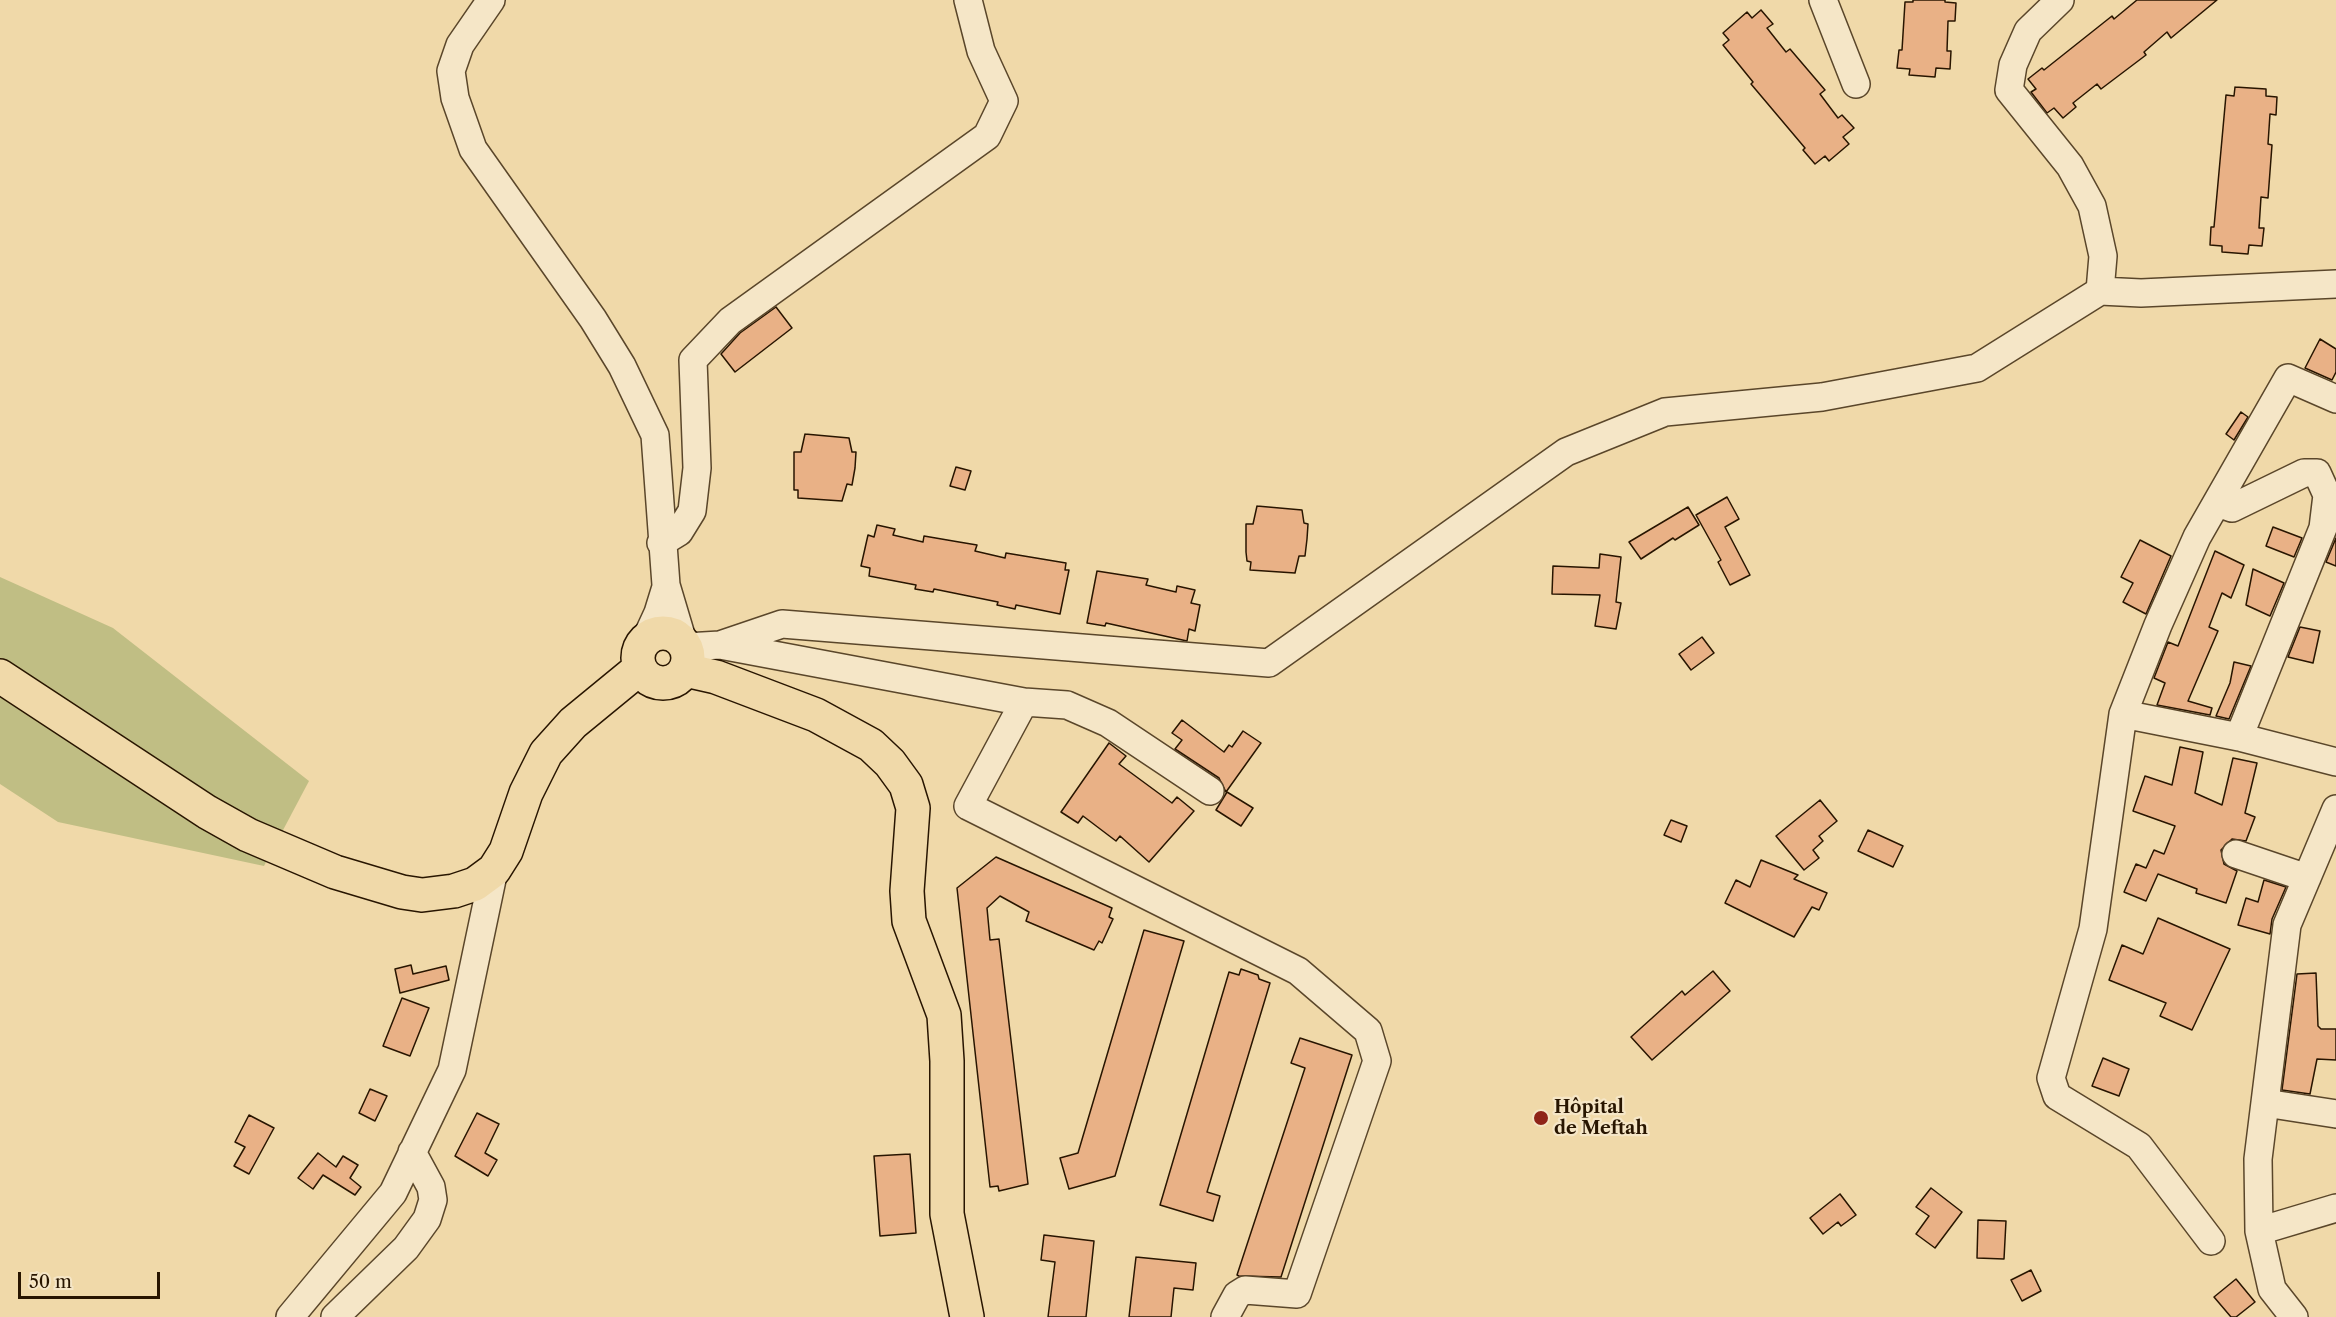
<!DOCTYPE html>
<html>
<head>
<meta charset="utf-8">
<style>
  body { margin:0 }
  #map { position:relative; width:2336px; height:1317px; overflow:hidden; background:#f0d9a9; font-family:"Libre Caslon Text",serif }
  canvas { display:block }
  .scale { position:absolute; left:18px; top:1272px; width:142px; height:27px; box-sizing:border-box; border:3px solid #281500; border-top:0; padding-left:8px; font-size:18px; line-height:21px; white-space:nowrap; color:#281500; -webkit-text-stroke:4px #f5e6c7; paint-order:stroke }
</style>
</head>
<body>
<div id="map">
<canvas width="2336" height="1317"></canvas>
<div class="scale">50 m</div>
</div>
<script>
const ctx = document.querySelector('canvas').getContext('2d');
ctx.lineJoin = 'round';
function fill(path, color) { ctx.fillStyle = color; ctx.fill(path, 'evenodd'); }
const toPath = rows => new Path2D(rows.map(r => 'M' + r).join(''));
function trace(path, color, width, dash) { ctx.strokeStyle = color; ctx.lineWidth = width; ctx.lineCap = dash ? 'butt' : 'round'; ctx.setLineDash(dash || []); ctx.stroke(path); }
function write(font, color, halo, rows, align = 'center') {
  ctx.font = font + ' "Libre Caslon Text",serif'; ctx.lineWidth = 4.5; ctx.setLineDash([]); ctx.textBaseline = 'middle'; ctx.strokeStyle = halo; ctx.fillStyle = color; for (const [text, x, y, turn = 0] of rows) {
    ctx.save(); ctx.translate(x, y); ctx.rotate((+turn || 0) * Math.PI / 180); ctx.textAlign = isNaN(turn) ? turn : align; if (halo) ctx.strokeText(text, 0, 0); ctx.fillText(text, 0, 0); ctx.restore();
  }
}
const green = toPath([
  [0,577,113,628,309,781,264,866,58,822,0,784]
]);
const building = toPath([
  [1913,0,1945,0,1945,2,1956,3,1955,21,1948,21,1947,51,1951,51,1950,69,1936,68,1935,77,1909,75,1910,69,1897,68,1899,50,1902,50,1905,2,1913,2,1913,0],
  [2137,0,2217,0,2171,38,2167,32,2144,52,2146,55,2101,89,2097,84,2073,103,2076,107,2063,118,2054,108,2047,113,2031,92,2036,89,2028,79,2042,68,2044,70,2112,16,2114,19,2137,0],
  [1761,10,1773,24,1767,28,1786,52,1790,49,1825,90,1820,94,1838,118,1842,115,1854,128,1843,137,1849,144,1829,161,1825,156,1815,164,1803,150,1805,148,1751,84,1753,82,1723,45,1729,40,1723,33,1747,12,1752,18,1761,10],
  [2235,87,2266,89,2266,96,2277,97,2276,115,2270,114,2268,144,2272,145,2268,198,2261,197,2259,228,2264,228,2262,246,2249,245,2248,254,2222,252,2222,246,2210,245,2211,227,2214,227,2226,95,2234,96,2235,87],
  [776,307,792,328,735,372,721,354,740,333,776,307],
  [2320,339,2336,349,2336,372,2332,380,2305,368,2320,339],
  [2241,412,2248,417,2234,440,2226,434,2241,412],
  [805,434,849,438,852,452,856,452,855,468,852,485,847,484,842,501,798,498,798,490,794,490,794,452,801,452,805,434],
  [956,467,971,471,965,490,950,486,956,467],
  [1727,497,1739,519,1725,527,1750,575,1730,585,1718,562,1721,560,1696,515,1727,497],
  [1257,506,1302,510,1304,523,1308,524,1307,539,1305,556,1299,556,1295,573,1250,570,1251,562,1247,561,1246,552,1246,524,1253,524,1257,506],
  [1688,507,1699,525,1675,540,1673,538,1641,559,1629,542,1688,507],
  [877,525,895,529,893,535,923,542,924,536,959,542,977,545,975,551,1005,558,1006,553,1066,563,1065,570,1069,570,1060,614,1016,605,1015,609,997,605,998,602,934,589,933,592,915,589,916,585,869,576,870,568,861,566,868,535,874,537,877,525],
  [2273,527,2302,538,2294,557,2266,546,2273,527],
  [2336,538,2336,566,2326,562,2336,538],
  [2140,540,2171,556,2146,614,2123,602,2133,583,2121,577,2140,540],
  [2215,551,2244,565,2231,598,2222,593,2209,627,2218,631,2188,701,2212,708,2210,715,2157,705,2165,683,2154,678,2168,642,2178,646,2215,551],
  [1600,554,1621,557,1616,602,1621,603,1616,629,1595,626,1600,595,1552,594,1553,566,1599,568,1600,554],
  [2253,569,2284,583,2270,616,2246,605,2253,569],
  [1097,571,1148,579,1146,585,1176,592,1177,586,1195,590,1191,603,1200,605,1195,631,1189,629,1187,641,1106,623,1105,626,1087,623,1097,571],
  [2300,627,2320,631,2313,663,2288,657,2300,627],
  [1702,637,1714,653,1691,670,1679,654,1702,637],
  [2234,662,2251,666,2229,719,2216,716,2230,683,2234,662],
  [1182,720,1224,752,1229,745,1232,747,1243,731,1261,743,1226,792,1219,778,1175,749,1182,740,1172,733,1182,720],
  [1109,743,1126,756,1119,764,1172,803,1177,797,1194,811,1149,862,1120,836,1116,841,1083,816,1078,823,1061,812,1109,743],
  [2180,747,2203,752,2195,793,2222,805,2233,758,2257,763,2245,813,2255,817,2246,841,2232,839,2221,850,2224,864,2237,871,2226,903,2196,893,2197,889,2158,874,2146,901,2124,892,2136,864,2146,868,2154,850,2164,854,2175,826,2133,811,2145,776,2172,785,2180,747],
  [1227,792,1253,808,1241,826,1216,810,1227,792],
  [1820,800,1837,821,1819,836,1823,841,1813,850,1819,858,1804,870,1776,836,1820,800],
  [1671,820,1687,826,1681,842,1664,835,1671,820],
  [1868,830,1903,846,1893,867,1858,851,1868,830],
  [996,857,1112,908,1109,917,1113,919,1102,943,1099,941,1094,950,1026,921,1029,912,1000,896,987,908,990,940,999,939,1028,1184,999,1191,998,1186,990,1187,957,888,996,857],
  [1761,860,1798,875,1794,879,1827,893,1819,910,1812,907,1794,937,1725,903,1736,880,1750,887,1761,860],
  [2264,880,2286,887,2272,919,2270,934,2238,925,2246,898,2258,902,2264,880],
  [2158,918,2230,949,2192,1030,2160,1016,2166,1003,2109,980,2122,945,2143,954,2158,918],
  [1144,930,1184,941,1115,1176,1069,1189,1060,1158,1078,1153,1144,930],
  [411,965,413,974,446,966,449,980,400,993,395,969,411,965],
  [1241,969,1258,975,1259,979,1270,983,1207,1192,1220,1196,1213,1221,1160,1205,1229,972,1239,975,1241,969],
  [1713,971,1730,991,1652,1060,1631,1037,1682,991,1685,995,1713,971],
  [2316,973,2318,1026,2321,1029,2336,1029,2336,1060,2317,1059,2310,1094,2282,1090,2297,974,2316,973],
  [402,998,429,1008,410,1056,383,1046,402,998],
  [1300,1038,1352,1055,1281,1277,1239,1276,1237,1275,1305,1068,1291,1063,1300,1038],
  [2103,1058,2129,1069,2119,1096,2092,1086,2103,1058],
  [370,1089,387,1096,375,1121,359,1113,370,1089],
  [477,1113,499,1124,485,1153,497,1160,488,1176,455,1156,477,1113],
  [249,1115,274,1128,249,1174,234,1166,245,1147,235,1142,249,1115],
  [318,1153,336,1167,343,1156,358,1165,350,1178,361,1187,355,1195,323,1175,313,1189,298,1178,318,1153],
  [910,1154,916,1233,880,1236,874,1156,910,1154],
  [1931,1188,1962,1212,1935,1248,1916,1234,1929,1216,1916,1207,1931,1188],
  [1840,1194,1856,1215,1841,1226,1838,1222,1823,1234,1810,1218,1840,1194],
  [1978,1220,2006,1221,2004,1259,1977,1258,1978,1220],
  [1044,1235,1094,1241,1086,1317,1048,1317,1055,1262,1041,1260,1044,1235],
  [1136,1257,1196,1263,1193,1290,1174,1288,1171,1317,1129,1317,1136,1257],
  [2031,1270,2041,1291,2022,1301,2011,1280,2031,1270],
  [2236,1279,2255,1302,2236,1317,2231,1317,2214,1297,2236,1279]
]);
const minor = toPath([
  [491,0,460,45,451,71,455,98,473,149,593,319,622,366,655,435,666,585,683,642],
  [1823,0,1856,84],
  [2100,291,2141,293,2336,284],
  [2218,503,2232,508,2304,473,2317,473,2327,495,2323,528,2239,737],
  [661,543,679,532,692,511,697,468,693,360,730,321,987,136,1004,101,981,51,968,0],
  [646,639,658,613,666,587],
  [720,645,782,624,1269,663,1566,452,1665,412,1822,397,1977,368,2100,291,2103,256,2092,206,2070,166,2009,90,2013,65,2028,31,2060,0],
  [686,647,720,645,1024,702,968,806,1298,971,1368,1031,1377,1061,1297,1294,1245,1290,1237,1295,1225,1317],
  [1024,702,1067,705,1108,723,1210,791],
  [2123,714,2239,737,2336,762],
  [2236,854,2307,878],
  [2265,1103,2336,1114],
  [2259,1231,2336,1208],
  [2211,1241,2139,1146,2057,1096,2051,1078,2093,929,2123,714,2158,625,2197,537,2288,378,2336,399],
  [290,1317,393,1193,452,1070,494,870],
  [335,1317,406,1248,427,1219,433,1200,431,1187,412,1152],
  [2294,1317,2272,1289,2259,1231,2258,1159,2287,925,2336,809]
]);
const major = toPath([
  '638 658a25 25 0 1 1 50 0a25 25 0 1 1-50 0Z',
  [685,670,716,677,816,715,871,745,890,763,906,785,913,808,907,891,909,921,944,1015,947,1061,947,1214,967,1317],
  [0,676,207,812,248,835,335,872,402,892,422,895,454,891,475,884,494,870,506,851,526,793,546,753,573,723,640,668]
]);
const markers = [
  [1541,1118,8,"#8f2418"]
];
const poiNames = [
  ["Hôpital",1554,1108],
  ["de Meftah",1554,1129]
];
fill(green, '#c0be84');
fill(building, '#e9b186');
trace(building, '#281500', 1.5);
trace(minor, '#5a462a', 30);
trace(major, '#281500', 36);
trace(minor, '#f5e6c7', 27);
trace(major, '#f0d9a9', 33);
for (const [x, y, r, color] of markers) { const dot = new Path2D(); dot.arc(x, y, r, 0, 2 * Math.PI); ctx.fillStyle = color; ctx.fill(dot); trace(dot, '#f5e6c7', 2); }
write('bold 18px', '#281500', '#f5e6c7', poiNames, 'left');
</script>
</body>
</html>
